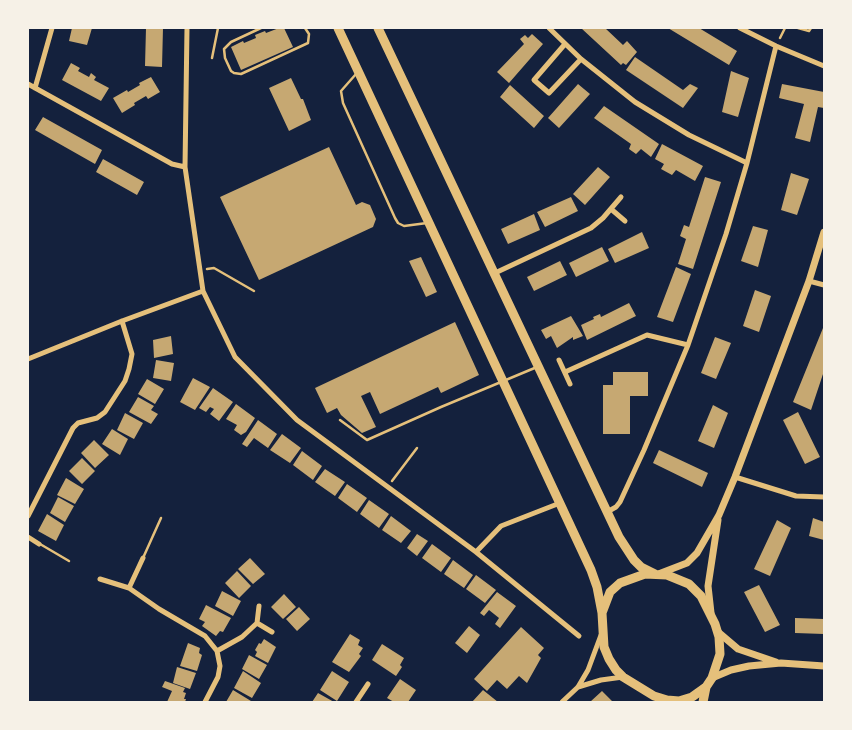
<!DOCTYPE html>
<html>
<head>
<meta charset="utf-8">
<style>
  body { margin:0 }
  #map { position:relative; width:852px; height:730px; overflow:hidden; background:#14213d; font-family:"Public Sans",sans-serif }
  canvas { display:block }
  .frame { position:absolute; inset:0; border:29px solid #f6f1e7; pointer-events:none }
</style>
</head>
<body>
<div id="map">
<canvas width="852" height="730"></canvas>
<div class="frame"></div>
</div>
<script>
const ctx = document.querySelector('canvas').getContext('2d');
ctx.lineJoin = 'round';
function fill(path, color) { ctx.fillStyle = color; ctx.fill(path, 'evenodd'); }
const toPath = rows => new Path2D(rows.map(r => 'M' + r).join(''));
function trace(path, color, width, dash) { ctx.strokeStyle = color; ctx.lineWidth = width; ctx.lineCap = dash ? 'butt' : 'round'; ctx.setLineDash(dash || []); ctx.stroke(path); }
const building = toPath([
  [72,28,92,28,87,45,69,41],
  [146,28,163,28,162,67,145,66],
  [279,28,284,28,293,47,241,70,231,47,243,41,244,43,256,38,255,35,265,31,266,33],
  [581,28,606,28,605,28,623,45,627,41,637,52,626,65,623,63,621,65],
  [668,28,699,28,737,51,729,65],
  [532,34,543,44,509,83,497,72,524,44,520,39,525,35,528,38],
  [635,57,683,90,690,84,698,88,683,108,626,70],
  [71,63,80,68,78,71,89,77,91,73,96,77,94,80,109,88,101,101,62,80],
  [731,71,749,78,738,117,722,112],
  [151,77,160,92,148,99,146,96,134,103,135,105,122,113,113,98,127,90,128,92,140,85,139,83],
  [291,78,301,99,303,99,311,120,289,131,269,88],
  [578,84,590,94,559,128,548,118],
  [782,84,824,92,824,108,818,107,810,142,795,138,804,104,779,98],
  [510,85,544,116,534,128,500,97],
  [604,106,659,144,651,157,641,149,636,154,629,149,631,144,594,118],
  [43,117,102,150,95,164,35,130],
  [662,144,703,166,695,181,676,170,672,175,661,169,664,164,655,159],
  [329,147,356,205,362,202,370,205,376,219,373,227,259,280,220,197],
  [103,159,144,182,137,195,96,172],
  [598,167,610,177,585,205,573,194],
  [791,173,809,179,797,215,781,210],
  [705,177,721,182,693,269,678,264,686,239,680,236,684,225,689,227],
  [571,197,578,211,545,227,537,212],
  [534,214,540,230,508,244,501,229],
  [753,226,768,230,758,267,741,261],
  [642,232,649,248,615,263,608,249],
  [602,247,609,261,576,277,569,263],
  [421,257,437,292,426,297,409,261],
  [560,261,567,275,534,291,527,277],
  [676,267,691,274,673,322,657,317],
  [755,290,771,296,759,332,743,326],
  [629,303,636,316,587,340,581,325,594,319,593,317,600,314,601,317],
  [571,316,583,336,573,340,573,337,557,348,551,336,546,339,541,330],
  [455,322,479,375,441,393,438,387,380,414,370,392,361,396,376,427,362,433,341,415,337,408,327,413,315,388],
  [823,328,824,329,824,371,811,410,793,402],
  [171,336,173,354,154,358,153,340],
  [715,337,731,343,716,379,701,373],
  [156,360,174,363,171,381,153,378],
  [613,372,648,372,648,396,630,396,630,434,603,434,603,385,613,385],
  [193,378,210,387,195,410,180,402],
  [147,379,164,389,155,404,138,394],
  [213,388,233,402,219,421,210,414,214,409,210,407,206,412,199,408],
  [138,397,154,406,151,410,158,414,151,424,129,412],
  [236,404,255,418,246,432,241,435,234,430,237,425,226,419],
  [713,405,728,413,714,448,698,441],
  [798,412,820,457,805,464,783,420],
  [125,413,143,423,134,439,117,430],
  [258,420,277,434,268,448,254,438,247,447,242,444],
  [112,429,128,439,120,455,102,444],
  [282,434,301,448,290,463,270,450],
  [94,440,109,455,95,468,81,453],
  [659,450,708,473,702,487,653,463],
  [302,451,322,466,313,480,293,465],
  [82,458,95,471,82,484,69,471],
  [325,469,345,482,335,496,315,482],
  [66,478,84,489,75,504,57,495],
  [347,484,367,498,357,512,338,498],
  [58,497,74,506,65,522,50,513],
  [369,500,389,514,379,528,360,514],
  [47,514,64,525,56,541,38,531],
  [391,516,411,531,401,543,382,530],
  [813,518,824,522,824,540,809,536],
  [777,520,791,528,770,576,754,569],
  [417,534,428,541,417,556,407,548],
  [432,544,451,558,441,572,422,558],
  [250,558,265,574,253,584,238,569],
  [453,560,473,575,464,588,444,574],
  [237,571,251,586,239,598,225,583],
  [476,575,496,590,485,603,466,589],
  [759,585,780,625,765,632,744,592],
  [222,591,241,601,233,616,215,606],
  [497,592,516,606,500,628,495,624,499,618,489,610,484,616,480,613],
  [284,594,296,607,283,619,271,607],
  [206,605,231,618,223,632,220,631,216,636,202,626,205,622,199,619],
  [299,607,310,619,297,631,286,619],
  [795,618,824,619,824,634,795,633],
  [469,626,480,635,467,653,455,643],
  [521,627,544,648,538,655,541,658,527,683,519,676,507,689,497,680,487,691,474,679],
  [350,634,360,640,358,645,363,648,359,654,361,656,349,672,332,662],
  [264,639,276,647,268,663,255,656,257,652,255,650,259,643,261,644],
  [188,643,200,648,199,653,202,655,197,671,180,666],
  [382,644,404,658,400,665,402,667,396,676,372,660],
  [249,655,267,665,259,679,242,669],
  [177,667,196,673,190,689,173,683],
  [243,671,261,683,252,698,234,688],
  [332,671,349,682,337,701,320,690],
  [400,679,416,690,408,702,394,702,387,698],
  [165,681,185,688,183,692,186,693,184,699,186,699,185,702,167,702,172,691,162,687],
  [233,690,251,701,250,702,226,702],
  [483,690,498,702,472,702],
  [602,691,613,702,590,702],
  [318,693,334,702,312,702]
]);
const path = toPath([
  [798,28,809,31,811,28],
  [780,38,785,28],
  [207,269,214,268,254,291],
  [392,481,417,448]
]);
const service = toPath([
  [261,28,231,42,224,49,225,58,231,71,234,73,241,74,308,43,309,34,305,28],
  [212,58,218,28],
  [356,74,341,91,343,103,395,218,398,223,404,226,427,223],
  [340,420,367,440,441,407,537,367],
  [40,544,69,561],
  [143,558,161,518]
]);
const minor = toPath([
  [187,28,185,167,203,291,235,357,297,420,476,552,579,636],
  [549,28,581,59,635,102,689,135,747,163],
  [740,28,776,46,824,66],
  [565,44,534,80,549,93,581,59],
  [28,84,172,164,185,167],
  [35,88,52,28],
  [611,209,625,221],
  [495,273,591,228,603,218,621,197],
  [809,281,824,285],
  [28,359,122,321,203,291],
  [559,360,570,384],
  [565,372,647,335,688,345],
  [735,477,796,496,824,497],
  [607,512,616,507,620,502,644,450,688,345,726,234,747,163,776,46],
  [28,516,73,428,78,423,97,418,105,412,125,381,129,369,132,354,122,321],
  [28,537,39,544],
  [476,552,501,526,560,503],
  [100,579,129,588,159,609,205,636,217,651,220,666,218,677,205,702],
  [129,588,143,558],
  [257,623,272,632],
  [217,651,242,637,257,623,259,606],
  [578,687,601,680,623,677],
  [356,702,368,684],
  [562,702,578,687,588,670,601,635]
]);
const tertiary = toPath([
  [661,573,687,563,697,553,719,515,735,477,809,281,824,232],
  [711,613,708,586,718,520],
  [718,632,738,649,776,662],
  [712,678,731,670,749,666,781,663,824,666]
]);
const trunk = toPath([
  [338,28,591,570,597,587,602,613],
  [378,28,619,537,634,560,641,567,655,574],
  [645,574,667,575,689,584,701,596,715,624,719,637,720,654,712,678,706,687,692,697,679,701,667,700,654,696,623,677,616,670,609,659,604,647,602,613,610,592,620,583,645,574],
  [703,702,706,687]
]);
fill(building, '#c6a872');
trace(path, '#e5c07b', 2.5);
trace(service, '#e5c07b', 2.5);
trace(minor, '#e5c07b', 5);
trace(tertiary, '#e5c07b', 7);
trace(trunk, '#e5c07b', 9);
</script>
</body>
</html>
